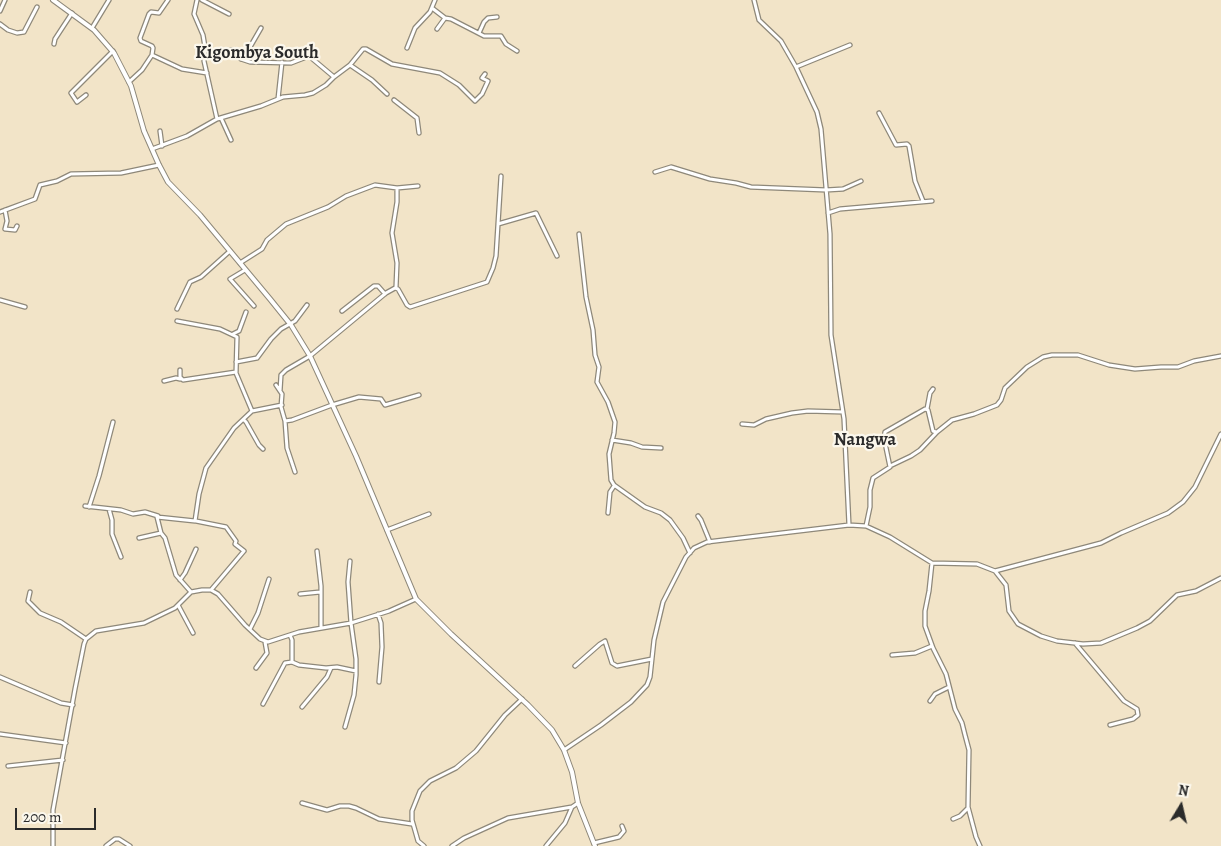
<!DOCTYPE html>
<html>
<head>
<meta charset="utf-8">
<style>
  body { margin:0 }
  #map { position:relative; width:1221px; height:846px; overflow:hidden; background:#f2e4c8; font-family:Alegreya,serif }
  canvas { display:block }
  .north { position:absolute; left:1156px; top:781px; width:50px; height:50px; -webkit-text-stroke:4px #fbf7ec; paint-order:stroke; rotate:9deg; font-size:14px; font-weight:700; line-height:20px; text-align:center; color:#2b2b2b }
  .north::after { content:''; display:block; margin:auto; width:18px; height:22px; background:#2b2b2b; clip-path:polygon(50% 0,100% 100%,50% 72%,0 100%) }
  .scale { position:absolute; left:15px; top:808px; width:81px; height:22px; box-sizing:border-box; border:2px solid #2b2b2b; border-top:0; padding-left:6px; font-size:15px; line-height:18px; white-space:nowrap; color:#2b2b2b; -webkit-text-stroke:4px #fbf7ec; paint-order:stroke }
</style>
</head>
<body>
<div id="map">
<canvas width="1221" height="846"></canvas>
<div class="north">N</div>
<div class="scale">200 m</div>
</div>
<script>
const ctx = document.querySelector('canvas').getContext('2d');
ctx.lineJoin = 'round';
const toPath = rows => new Path2D(rows.map(r => 'M' + r).join(''));
function trace(path, color, width, dash) { ctx.strokeStyle = color; ctx.lineWidth = width; ctx.lineCap = dash ? 'butt' : 'round'; ctx.setLineDash(dash || []); ctx.stroke(path); }
function write(font, color, halo, rows, align = 'center') {
  ctx.font = font + ' Alegreya,serif'; ctx.lineWidth = 4.5; ctx.setLineDash([]); ctx.textBaseline = 'middle'; ctx.strokeStyle = halo; ctx.fillStyle = color; for (const [text, x, y, turn = 0] of rows) {
    ctx.save(); ctx.translate(x, y); ctx.rotate((+turn || 0) * Math.PI / 180); ctx.textAlign = isNaN(turn) ? turn : align; if (halo) ctx.strokeText(text, 0, 0); ctx.fillText(text, 0, 0); ctx.restore();
  }
}
const minor = toPath([
  [197,0,194,14,203,35,205,47,204,61,217,119],
  [202,0,229,14],
  [754,0,759,20,781,41,796,67,817,112,821,129,830,234,831,335,844,419,849,525],
  [432,8,445,18,437,29],
  [0,11,5,0],
  [445,18,451,19,484,36,501,36,506,44,517,51],
  [0,24,8,30,17,33,24,32,37,7],
  [92,28,109,0],
  [479,33,484,22,488,18,497,17],
  [54,44,55,39,72,13],
  [205,48,214,53,226,54,231,50,241,59,250,62,291,63,309,56,334,77],
  [407,48,415,28,430,12,435,0],
  [152,55,153,48,152,46,141,41,140,38,149,14,151,12,159,13,168,0],
  [241,59,250,47,261,28],
  [350,65,363,49,366,49,392,64,440,73,459,85,475,101,482,94,488,81,482,78,485,74],
  [796,67,850,45],
  [129,82,142,70,152,55,182,69,207,73],
  [86,95,77,102,71,93,113,51],
  [278,99,282,62],
  [394,100,417,118,419,133],
  [879,113,896,145,907,144,909,146,915,181,923,201],
  [221,118,231,140],
  [160,131,162,146],
  [152,149,187,136,217,119,261,106,283,97,305,95,313,93,326,85,334,77,350,65,372,80,387,94],
  [655,172,671,167,710,179,736,183,751,187,826,190,843,189,861,181],
  [5,210,7,221,5,229,15,230,17,226],
  [0,212,35,199,40,185,57,181,71,174,121,173,159,165],
  [828,213,840,209,932,201],
  [498,224,536,213,557,256],
  [579,234,586,297,593,330,595,355,599,367,597,382,608,402,615,422,614,433,609,454,611,480,614,485,645,507,661,513,670,520,683,538,690,553],
  [240,263,262,249,267,240,286,224,328,207,346,196,375,185,397,188,418,186],
  [245,270,230,279,254,306],
  [396,287,397,263,392,233,397,202,397,188],
  [0,300,25,307],
  [177,309,190,282,201,277,230,251],
  [342,311,374,286,378,286,385,294],
  [177,321,220,329,237,337,236,373,252,411,234,428,206,468,199,494,195,521,157,517,161,533,165,538,176,575,191,592],
  [233,334,239,331,246,312],
  [236,362,257,358,271,339,281,329,295,321,307,305],
  [180,370,180,377,183,380,236,372],
  [164,381,176,378,180,379],
  [276,385,282,394,281,407,285,421],
  [280,391,281,375,286,370,310,356,386,293,395,288,398,289,407,305,410,307,487,282,493,268,496,256,501,176],
  [927,409,930,393,933,389],
  [252,411,282,405],
  [244,420,246,422,259,445,263,449],
  [742,424,754,425,766,419,792,413,808,411,843,412],
  [612,440,631,443,642,447,661,448],
  [890,466,911,456,920,450,937,432,952,420,974,414,997,405,1001,400,1005,388,1027,367,1043,357,1052,355,1078,355,1109,365,1135,369,1161,367,1178,367,1194,361,1221,356],
  [295,472,287,448,285,421,292,420,332,405,359,397,381,399,385,405,419,395],
  [85,506,121,510,133,514,145,512,158,516],
  [89,507,99,476,113,422],
  [109,509,112,520,112,534,121,557],
  [608,513,610,492,614,486],
  [698,516,701,520,710,542],
  [196,521,226,527,236,541,235,544,244,551,211,590],
  [866,526,870,507,870,490,873,478,890,467,884,438,885,432,925,409,928,410,933,431,936,432],
  [387,530,429,514],
  [139,538,161,533],
  [317,551,321,586,321,627],
  [932,563,929,591,925,611,925,626,933,648,946,674,955,709,962,723,965,735,969,750,968,807,976,837,980,846],
  [995,571,1101,543,1121,533,1168,513,1183,502,1195,487,1221,434],
  [180,580,185,573,196,549],
  [30,592,28,601,40,613,61,622,86,639],
  [300,594,320,592],
  [178,605,193,633],
  [378,614,381,623,382,647,379,682],
  [250,629,258,613,269,579],
  [290,635,292,640,292,662],
  [1075,643,1124,701,1137,709,1138,715,1133,719,1110,725],
  [892,655,915,653,932,646],
  [575,666,600,644,605,641,612,663,617,666,652,659],
  [256,668,267,653,265,642],
  [0,677,61,703,73,705],
  [930,701,935,694,949,687],
  [263,704,285,663,292,662,299,665,326,668,337,667,356,671],
  [302,707,327,677,331,668],
  [345,727,354,695,356,675,356,659,351,623,348,582,350,561],
  [0,734,66,743],
  [564,750,601,725,631,702,647,685,650,677,654,640,663,602,686,557,694,548,707,542,849,525,866,526,890,537,932,563,977,564,995,571,1006,585,1009,611,1018,624,1041,636,1057,641,1083,644,1101,643,1137,628,1150,621,1177,595,1196,591,1221,578],
  [8,766,63,760],
  [302,803,327,810,340,806,349,806,356,808,379,819,412,824],
  [953,819,960,816,968,808],
  [594,843,619,837,624,831,622,826],
  [53,846,53,810,75,689,84,644,86,639,96,631,144,623,175,608,191,592,202,590,211,590,218,594,245,625,260,639,268,642,299,632,351,623,389,611,416,599],
  [106,846,115,839,119,839,130,846],
  [424,846,418,841,412,820,412,811,420,791,430,781,456,768,476,751,505,715,522,699],
  [452,846,464,838,508,818,572,807],
  [546,846,565,823,572,807,578,803]
]);
const tertiary = toPath([
  [53,0,94,30,114,53,131,86,144,131,159,165,168,182,200,215,270,299,291,325,310,356,356,456,416,599,451,634,528,705,552,730,564,750,572,772,578,803,595,846]
]);
const quarterNames = [
  ["Kigombya South",257,54],
  ["Nangwa",865,441]
];
trace(minor, '#8e887a', 5.5);
trace(tertiary, '#8e887a', 6);
trace(minor, '#fff', 3);
trace(tertiary, '#fff', 4);
write('bold 18px', '#2b2b2b', '#fbf7ec', quarterNames);
</script>
</body>
</html>
